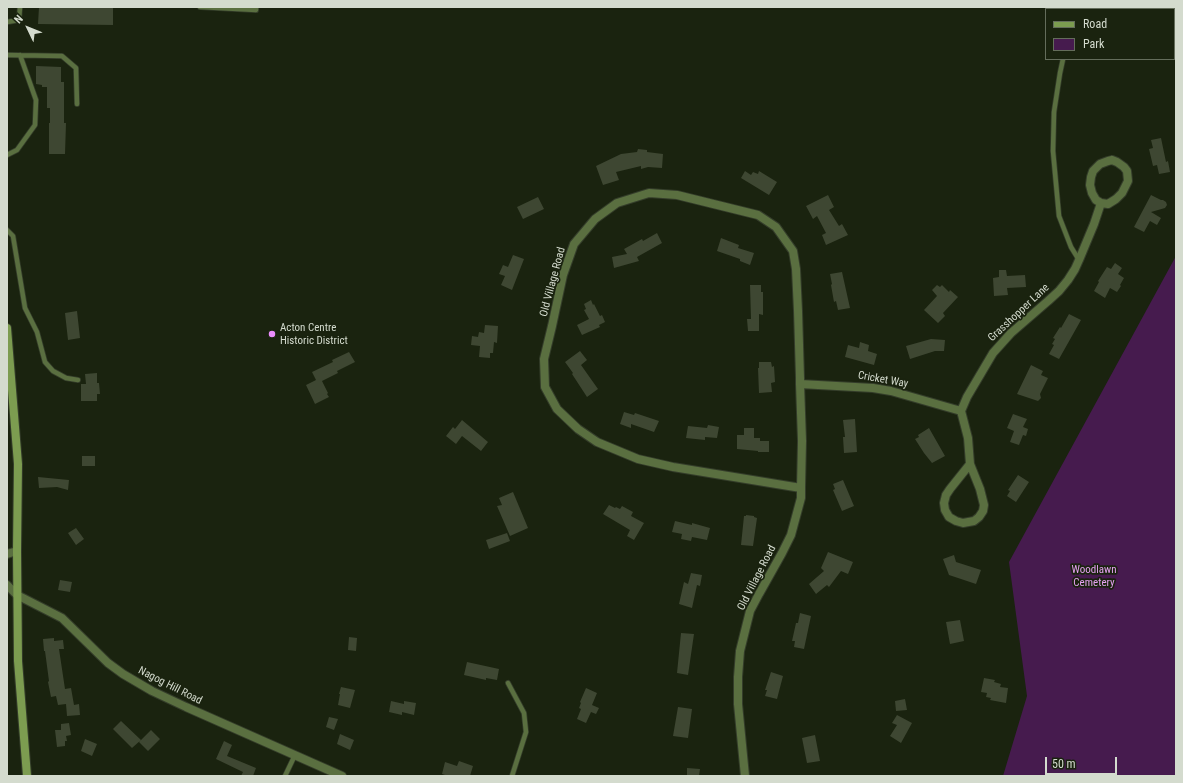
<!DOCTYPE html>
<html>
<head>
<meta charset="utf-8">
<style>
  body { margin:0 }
  #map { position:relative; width:1183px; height:783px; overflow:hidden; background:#1a230f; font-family:"Roboto Condensed",sans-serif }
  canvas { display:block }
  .frame { position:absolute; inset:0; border:8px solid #d4dbce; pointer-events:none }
  .legend { position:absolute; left:1045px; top:8px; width:130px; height:52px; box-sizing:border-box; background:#1a230f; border:1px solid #646d5b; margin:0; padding:5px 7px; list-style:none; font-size:12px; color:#d4dbce }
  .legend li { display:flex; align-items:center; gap:8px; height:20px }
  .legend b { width:20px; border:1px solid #646d5b }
  .north { position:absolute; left:8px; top:8px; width:40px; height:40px; -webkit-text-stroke:3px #1a230f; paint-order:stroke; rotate:313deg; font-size:11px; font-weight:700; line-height:16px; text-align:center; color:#d4dbce }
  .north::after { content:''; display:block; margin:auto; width:14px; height:18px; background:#d4dbce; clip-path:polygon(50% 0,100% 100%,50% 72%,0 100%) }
  .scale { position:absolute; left:1045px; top:757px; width:72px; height:18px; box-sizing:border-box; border:2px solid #d4dbce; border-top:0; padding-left:5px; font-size:12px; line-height:14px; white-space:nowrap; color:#d4dbce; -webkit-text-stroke:3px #1a230f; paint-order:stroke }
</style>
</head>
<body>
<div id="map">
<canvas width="1183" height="783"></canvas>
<div class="frame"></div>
<ul class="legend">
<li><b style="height:5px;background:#7c9c50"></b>Road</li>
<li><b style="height:11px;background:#461b4e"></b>Park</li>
</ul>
<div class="north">N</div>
<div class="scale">50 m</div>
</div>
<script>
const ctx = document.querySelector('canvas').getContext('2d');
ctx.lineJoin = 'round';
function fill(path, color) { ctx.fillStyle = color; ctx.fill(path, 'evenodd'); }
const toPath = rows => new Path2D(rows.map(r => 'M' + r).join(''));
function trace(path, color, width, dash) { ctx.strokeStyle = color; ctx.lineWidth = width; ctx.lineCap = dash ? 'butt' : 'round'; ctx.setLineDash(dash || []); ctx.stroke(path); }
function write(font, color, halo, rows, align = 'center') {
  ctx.font = font + ' "Roboto Condensed",sans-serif'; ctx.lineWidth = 3.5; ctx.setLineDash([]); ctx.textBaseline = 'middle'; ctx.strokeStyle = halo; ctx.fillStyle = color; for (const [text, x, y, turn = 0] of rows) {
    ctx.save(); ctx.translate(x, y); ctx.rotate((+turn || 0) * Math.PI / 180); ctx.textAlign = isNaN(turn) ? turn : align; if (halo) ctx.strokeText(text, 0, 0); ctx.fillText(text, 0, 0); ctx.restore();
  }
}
const green = toPath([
  [1176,256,1176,776,1003,776,1027,696,1009,562]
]);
const building = toPath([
  [39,7,113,7,113,25,38,24],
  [36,66,61,67,61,82,64,82,64,123,66,123,65,154,49,154,49,123,50,123,50,108,47,108,47,87,42,87,42,85,36,84],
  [1161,138,1166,162,1168,161,1170,172,1159,174,1157,165,1153,166,1149,149,1153,148,1151,140],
  [638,149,647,150,647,152,663,154,662,168,648,167,641,169,641,166,616,172,619,180,603,185,596,166,621,154,637,152],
  [745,171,751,175,753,172,758,174,759,171,777,182,769,195,741,178],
  [828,195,834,207,829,210,839,226,842,224,848,235,826,245,822,235,826,233,817,216,813,219,806,206],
  [1151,195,1161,200,1163,200,1166,202,1167,205,1165,208,1151,212,1161,218,1157,225,1150,221,1144,232,1134,227],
  [538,197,544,209,523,219,517,207],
  [657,233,662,243,637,257,639,261,614,268,612,257,627,254,624,249,642,239,643,241],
  [721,238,739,245,738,248,754,253,750,265,740,261,740,259,717,251],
  [513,255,524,259,512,290,501,285,505,276,499,274,503,265,508,267],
  [1115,263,1122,268,1118,274,1124,278,1120,285,1121,286,1117,292,1110,288,1105,298,1094,291,1099,282,1098,281,1107,267,1111,269],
  [999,270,1006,270,1007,276,1025,275,1026,287,1007,288,1008,295,994,296,993,278,999,277],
  [842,272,850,308,838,310,836,301,834,302,831,285,832,284,830,274],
  [750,285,761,285,761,292,763,292,763,315,759,314,759,331,748,331,747,319,751,319],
  [937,285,940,287,942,285,949,292,950,290,958,297,943,313,945,316,938,323,924,310,937,296,932,290],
  [591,300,593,305,594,304,600,316,602,315,605,322,599,325,600,327,582,335,577,325,589,319,584,310,586,309,584,304],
  [77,311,80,338,68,340,65,313],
  [1069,314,1081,320,1059,359,1049,354,1054,345,1052,344,1055,339,1053,338,1060,327,1061,328],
  [485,325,498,326,497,343,494,342,493,353,490,353,490,358,479,357,480,346,471,345,472,336,478,337,479,332,484,333],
  [931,339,945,340,944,351,935,351,910,359,906,346],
  [860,342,869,345,868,351,877,354,874,365,845,357,848,345,859,348],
  [580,351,587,360,581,365,598,389,587,397,572,374,573,373,565,362],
  [349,352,355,362,337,371,338,373,322,381,328,393,327,394,329,397,315,404,306,385,316,380,312,372,333,362,332,360],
  [759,362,771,362,772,367,774,366,775,382,771,383,772,392,759,393,758,368,759,368],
  [1031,365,1043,371,1041,375,1048,378,1040,394,1041,398,1038,401,1017,394],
  [97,373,97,383,99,383,100,394,97,394,97,401,81,401,81,384,86,384,85,374],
  [624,412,634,415,635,413,659,421,654,432,631,424,631,428,620,424],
  [1013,414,1027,419,1023,427,1028,429,1026,436,1023,435,1019,445,1010,442,1014,431,1007,428],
  [855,419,857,452,844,453,843,437,845,437,843,420],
  [462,420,488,442,481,451,462,436,456,444,446,436,453,427,455,429],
  [708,425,719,427,717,438,705,437,705,440,686,438,688,426,707,428],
  [744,428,754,428,754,438,760,438,760,441,769,441,769,452,758,452,758,451,737,449,737,435,744,435],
  [929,428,945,456,932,463,924,453,915,439,919,437,918,435],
  [82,456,95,456,95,466,82,466],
  [1018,475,1029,482,1016,502,1007,496,1010,491,1008,490],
  [38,477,69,480,68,490,57,487,39,488],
  [843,480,854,506,842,511,833,490,835,489,833,484],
  [513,492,528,528,510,536,497,506,502,505,499,498],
  [609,505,615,508,616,507,620,509,622,506,633,512,631,516,644,523,634,540,627,536,630,530,603,514],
  [746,515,754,516,754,517,757,518,753,546,741,545,744,516,746,516],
  [675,521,692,525,692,523,710,528,707,540,692,537,691,541,681,539,682,534,672,532],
  [76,528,84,539,76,545,68,533],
  [507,533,510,541,489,549,486,540],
  [828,552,853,562,848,574,841,571,829,587,827,585,816,594,809,584,824,571,821,568],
  [954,555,956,562,981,570,976,584,949,575,943,559],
  [691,573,702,575,700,586,697,585,692,608,679,604,684,582,688,584],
  [60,580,72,582,70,592,58,590],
  [800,613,811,616,804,649,794,647,795,641,792,641,796,623,798,623],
  [960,620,964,641,950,644,946,622],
  [681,633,694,634,688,675,677,673],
  [349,637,357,638,356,651,348,650],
  [54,638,54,641,63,640,64,649,59,649,65,689,71,688,74,705,79,704,80,715,67,716,66,704,58,705,56,696,51,697,48,682,49,681,45,651,44,651,43,639],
  [467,662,499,669,497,680,486,678,486,680,464,675],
  [771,672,783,676,777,699,765,696,767,690,765,690],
  [984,678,995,680,994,682,1001,684,1000,687,1008,688,1006,703,990,700,991,698,986,697,987,693,981,692],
  [341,687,355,690,350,708,338,705,340,694,339,694],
  [586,688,597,693,592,705,599,708,596,714,591,712,586,723,577,719,581,709,579,708,581,703,580,702],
  [905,699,907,710,896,711,895,701],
  [391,701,404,704,404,701,416,703,414,715,402,712,402,715,389,712],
  [678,707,692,709,688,738,673,736],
  [897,715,912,723,901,743,890,736,897,725,892,723],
  [329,717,338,719,334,730,326,727],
  [121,721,141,740,132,748,113,729],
  [69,723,71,735,66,736,67,741,65,741,65,746,57,747,55,730,61,730,61,724],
  [151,730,160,739,148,751,139,742],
  [340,734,354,740,350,750,337,744],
  [815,735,820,761,807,763,802,738],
  [85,739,97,744,92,756,81,751],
  [224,741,232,745,227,756,256,768,253,776,241,776,243,772,216,759],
  [459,761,473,766,470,776,448,776,442,774,445,762,457,766],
  [687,768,700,769,699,776,687,776]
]);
const lane = toPath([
  [200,7,256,10,256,7],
  [1077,7,1077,9],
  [7,22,19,20,20,7],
  [7,55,62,56,76,68,77,104],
  [1063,59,1060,73,1054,112,1053,151,1059,216,1071,247,1079,260],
  [7,155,17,150,35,125,36,100,20,55],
  [7,230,13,236,25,308,37,332,45,362,53,371,66,378,78,380],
  [508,683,524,713,526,732,512,776],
  [285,776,295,755]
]);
const street = toPath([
  [1112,160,1117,162,1124,167,1127,171,1128,181,1122,193,1116,199,1108,204,1101,203,1096,200,1092,193,1090,185,1091,177,1093,171,1100,164,1108,161,1112,160],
  [800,384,873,388,891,391,961,411],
  [970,464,950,489,946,495,944,503,945,510,949,517,956,521,963,523,974,521,979,517,983,511,984,505,980,489,970,464,968,438,961,411,967,397,993,353,1011,333,1048,301,1059,291,1068,280,1075,269,1079,260,1094,224,1101,203],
  [7,554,17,551],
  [7,585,17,595,62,618,108,663,123,674,152,691,186,707,342,776],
  [745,776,738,704,738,677,740,651,750,611,759,594,782,553,791,535,801,498,801,488,802,441,800,384,800,378,798,311,796,269,793,251,776,227,758,215,677,195,649,193,617,203,595,219,574,244,563,275,552,326,544,359,545,387,557,409,578,429,597,442,638,459,673,467,801,488]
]);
const secondary = toPath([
  [7,328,18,464,17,551,18,661,27,776]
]);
const markers = [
  [272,334,4,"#eb8dfc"]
];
const streetNames = [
  ["Old Village Road",553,282,-75],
  ["Grasshopper Lane",1019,313,-43],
  ["Cricket Way",883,380,10],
  ["Old Village Road",757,578,-63],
  ["Nagog Hill Road",170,686,27]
];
const poiNames = [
  ["Acton Centre",280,328],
  ["Historic District",280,341]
];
const parkNames = [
  ["Woodlawn",1094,570],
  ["Cemetery",1094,583]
];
fill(green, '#461b4e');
fill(building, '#3e4732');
trace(lane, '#343d2a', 6);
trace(street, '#343d2a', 10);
trace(secondary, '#343d2a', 10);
trace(lane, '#5a6f40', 4.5);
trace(street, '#5a6f40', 8);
trace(secondary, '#7c9c50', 8);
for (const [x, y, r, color] of markers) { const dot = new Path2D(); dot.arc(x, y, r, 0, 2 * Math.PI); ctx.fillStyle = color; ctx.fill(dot); trace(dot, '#1a230f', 1.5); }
write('11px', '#d4dbce', '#1a230f', streetNames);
write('11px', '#d4dbce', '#1a230f', poiNames, 'left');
write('11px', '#e6a2f2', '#1a230f', parkNames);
</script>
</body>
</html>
